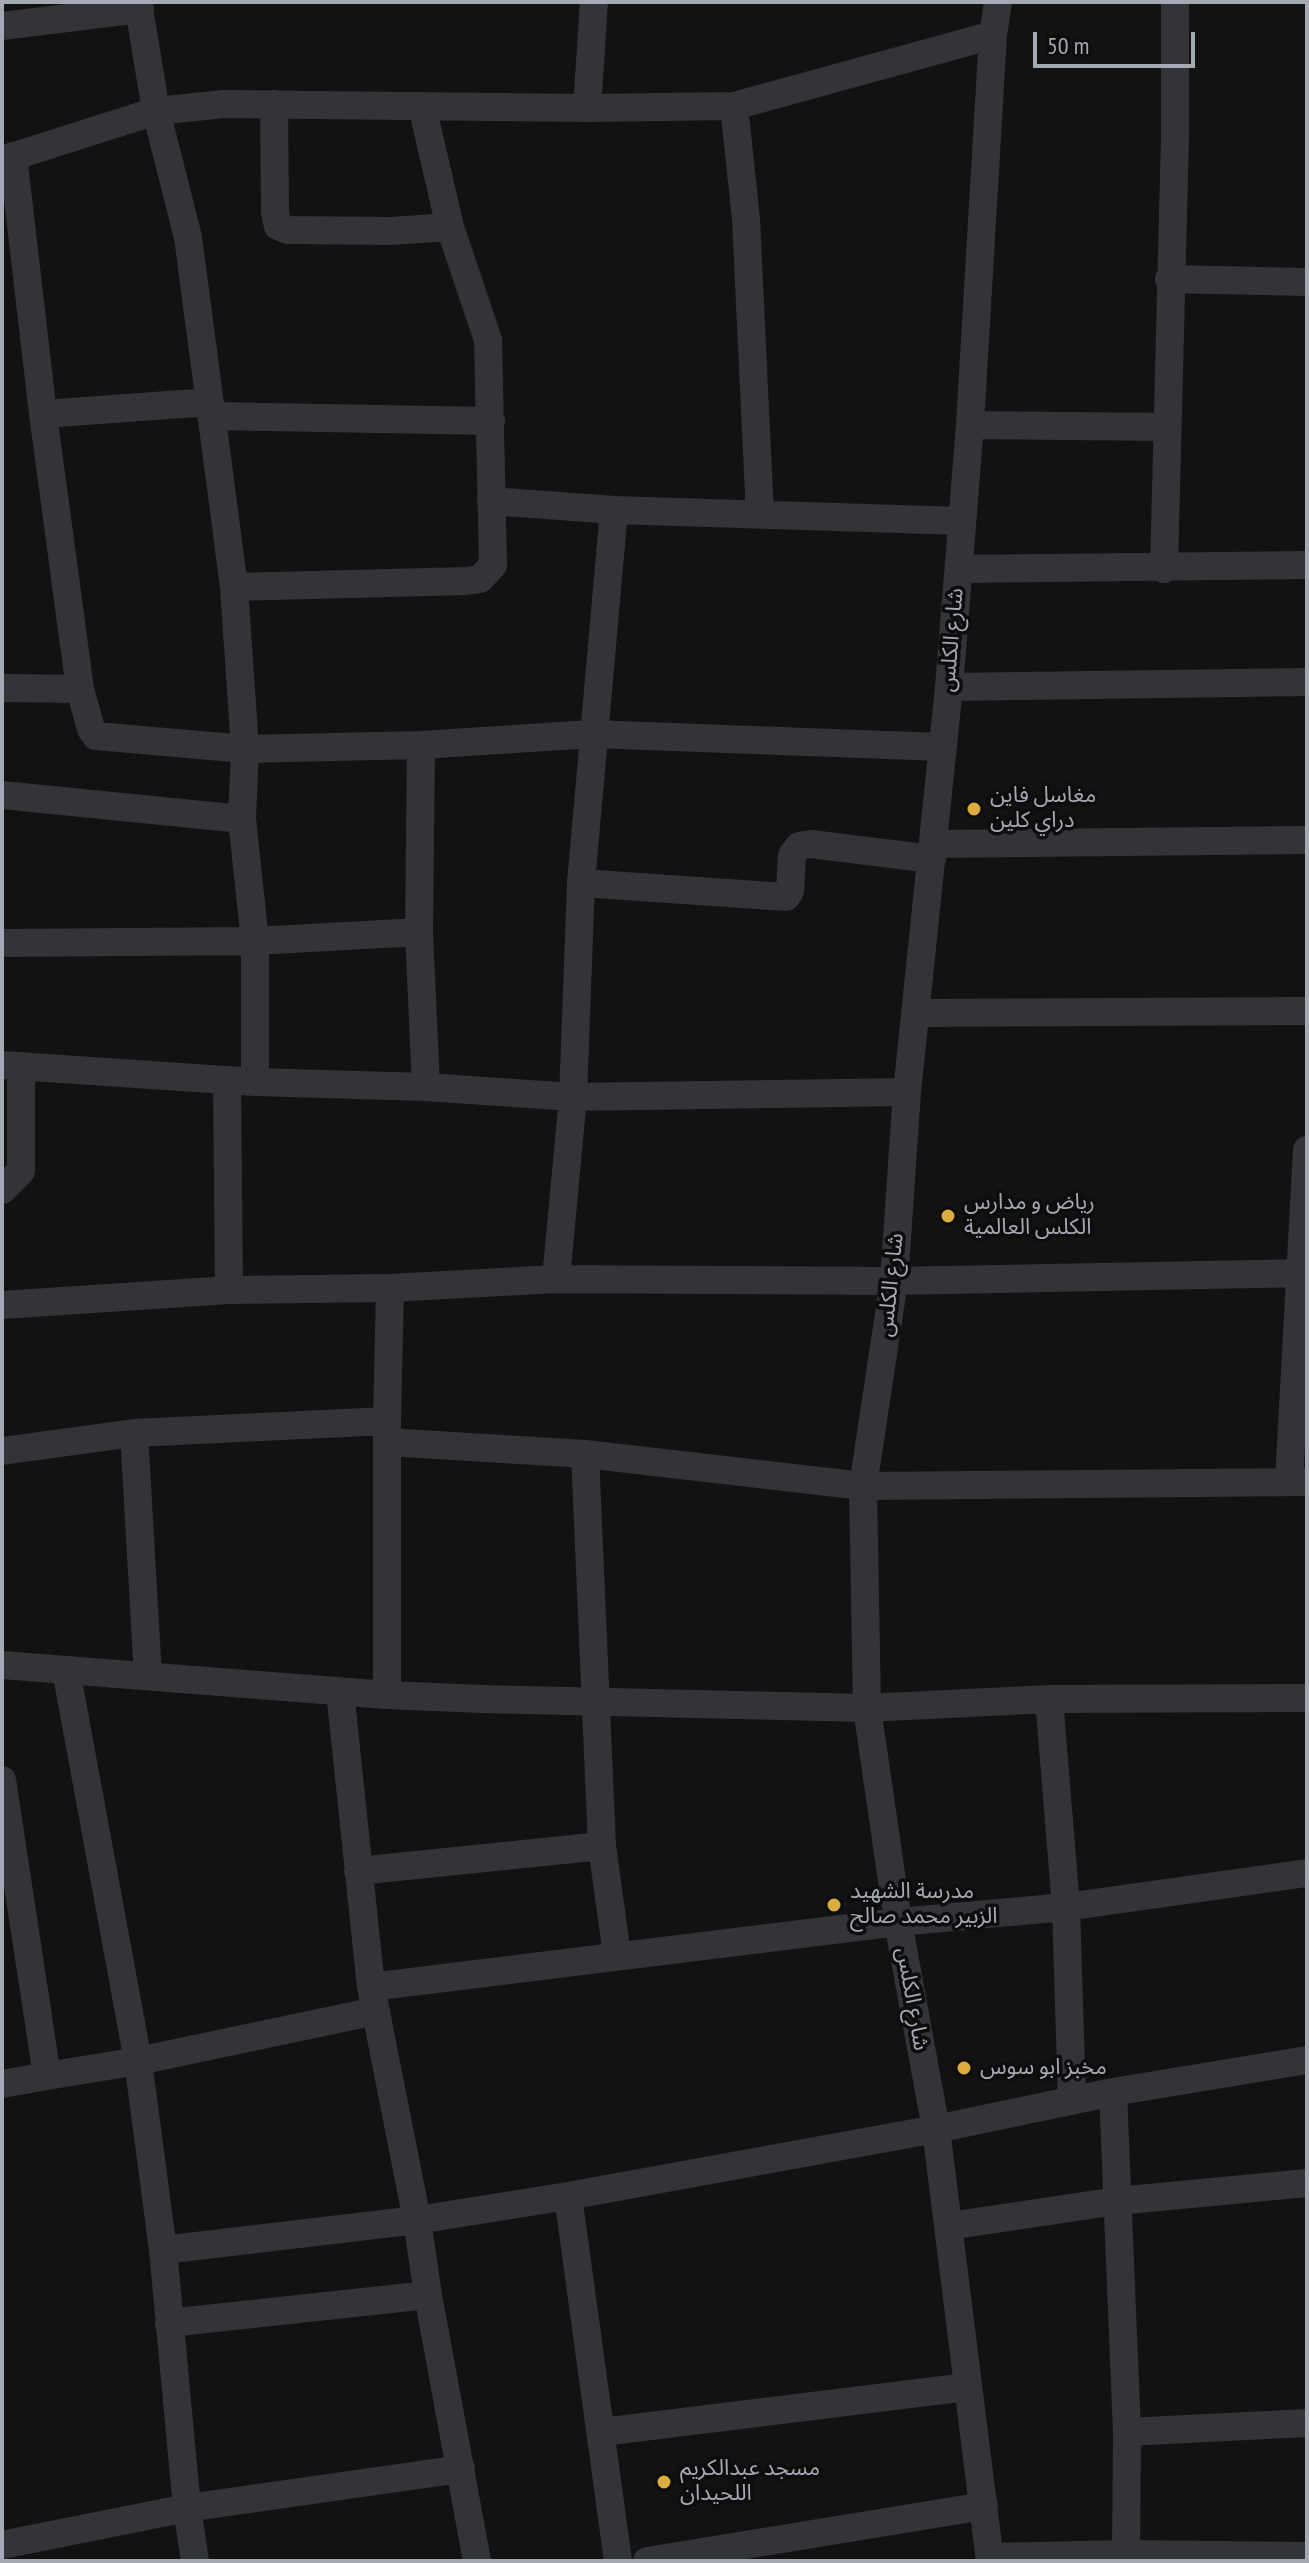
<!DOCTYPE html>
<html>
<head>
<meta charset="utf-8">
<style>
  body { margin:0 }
  #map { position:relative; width:1309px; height:2563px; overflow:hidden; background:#121213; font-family:"PT Sans Narrow",sans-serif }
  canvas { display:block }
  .frame { position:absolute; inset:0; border:4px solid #a5a9b2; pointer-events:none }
  .scale { position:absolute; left:1033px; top:32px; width:162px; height:36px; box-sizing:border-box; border:4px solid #a5a9b2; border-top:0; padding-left:10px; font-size:24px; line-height:28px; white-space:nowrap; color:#a5a9b2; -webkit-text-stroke:6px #0d0d0e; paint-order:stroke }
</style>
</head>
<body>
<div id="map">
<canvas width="1309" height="2563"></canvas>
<div class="frame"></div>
<div class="scale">50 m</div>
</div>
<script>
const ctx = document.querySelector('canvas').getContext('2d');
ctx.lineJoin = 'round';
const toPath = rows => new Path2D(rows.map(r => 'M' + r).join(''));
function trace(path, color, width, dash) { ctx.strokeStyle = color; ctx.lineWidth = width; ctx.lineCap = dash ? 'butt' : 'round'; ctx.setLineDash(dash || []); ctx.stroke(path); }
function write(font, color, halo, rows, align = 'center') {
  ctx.font = font + ' "PT Sans Narrow","Noto Sans Arabic",sans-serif'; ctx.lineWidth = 7; ctx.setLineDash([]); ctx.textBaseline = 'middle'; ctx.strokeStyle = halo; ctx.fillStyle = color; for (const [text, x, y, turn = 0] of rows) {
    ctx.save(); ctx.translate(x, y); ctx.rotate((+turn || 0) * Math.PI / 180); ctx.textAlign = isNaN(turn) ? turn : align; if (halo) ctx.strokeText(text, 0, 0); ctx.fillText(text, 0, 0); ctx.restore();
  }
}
const minor = toPath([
  [138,2,156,111,188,237,234,587,245,749,242,819,255,941,255,1082],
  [2,26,140,9],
  [274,104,275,213,278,226,288,230,391,231,450,227],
  [734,106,746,219,760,515],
  [587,108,594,2],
  [13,156,43,414,80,689,91,729,96,736,245,749,421,745,592,734,941,747],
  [2,160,156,111,224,104,587,108,734,106,993,35],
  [1169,279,1307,282],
  [43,414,210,402],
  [211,416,491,421],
  [970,425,1166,427],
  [491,501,614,510,962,521],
  [959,569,1307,565],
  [1164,569,1175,136,1175,2],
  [234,587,467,581,480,579,493,565,488,340,450,227,422,106],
  [949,687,1307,682],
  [2,688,80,689],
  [421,745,419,932,426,1087],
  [2,795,242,819],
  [933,844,1307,840],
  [581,883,786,897,790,891,792,855,799,846,811,844,932,859],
  [2,943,255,941,419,932],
  [915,1013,1307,1011],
  [2,1065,255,1082,426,1087,573,1097,907,1092],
  [227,1080,229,1290],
  [2,1190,21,1171,21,1066],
  [556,1279,573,1097,581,883,614,510],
  [2,1305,229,1290,390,1288,556,1279,894,1281,1307,1273],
  [134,1433,148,1676],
  [387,1442,585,1454,863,1486,1307,1482],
  [2,1451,134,1433,387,1421],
  [585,1454,602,1846,617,1955],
  [1289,1481,1307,1150],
  [2,1665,387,1695,481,1699,867,1708,1049,1699,1307,1698],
  [66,1670,138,2061,163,2250,187,2508,195,2561],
  [340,1691,371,1987,417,2220,428,2295,477,2561],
  [387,1695,387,1421,390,1288],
  [1049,1699,1066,1907,1072,2101],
  [2,1780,47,2076,138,2061,376,2011],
  [358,1871,602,1846],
  [371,1987,898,1922,1066,1907,1307,1873],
  [2,2084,47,2076],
  [1113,2092,1127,2432,1126,2554],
  [568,2196,618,2561],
  [949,2226,1117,2201,1307,2183],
  [163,2250,417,2220,568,2196,936,2129,1113,2092,1307,2060],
  [169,2323,428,2295],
  [602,2432,967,2387],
  [1127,2432,1307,2423],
  [2,2545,187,2508,461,2469],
  [990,2557,1126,2554,1307,2556],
  [647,2561,984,2506],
  [990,2561,936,2129,898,1922,867,1708,863,1486,894,1281,907,1092,949,687,970,425,993,35,998,2]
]);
const markers = [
  [974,809,8,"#ddac3f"],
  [948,1216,8,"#ddac3f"],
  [834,1905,8,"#ddac3f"],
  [964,2068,8,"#ddac3f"],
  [664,2482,8,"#ddac3f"]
];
const streetNames = [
  ["شارع الكلس",952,640,-85],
  ["شارع الكلس",891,1285,-84],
  ["شارع الكلس",912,1999,80]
];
const poiNames = [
  ["مغاسل فاين",990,796],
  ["دراي كلين",990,821],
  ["رياض و مدارس",964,1203],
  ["الكلس العالمية",964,1228],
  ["مدرسة الشهيد",850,1892],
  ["الزبير محمد صالح",850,1917],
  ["مخبز ابو سوس",980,2068],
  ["مسجد عبدالكريم",680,2469],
  ["اللحيدان",680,2494]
];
trace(minor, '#333438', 28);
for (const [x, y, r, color] of markers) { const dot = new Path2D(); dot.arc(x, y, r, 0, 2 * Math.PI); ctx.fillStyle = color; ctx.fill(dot); trace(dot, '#0d0d0e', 3); }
write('22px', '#a5a9b2', '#0d0d0e', streetNames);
write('22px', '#a5a9b2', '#0d0d0e', poiNames, 'left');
</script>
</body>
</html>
